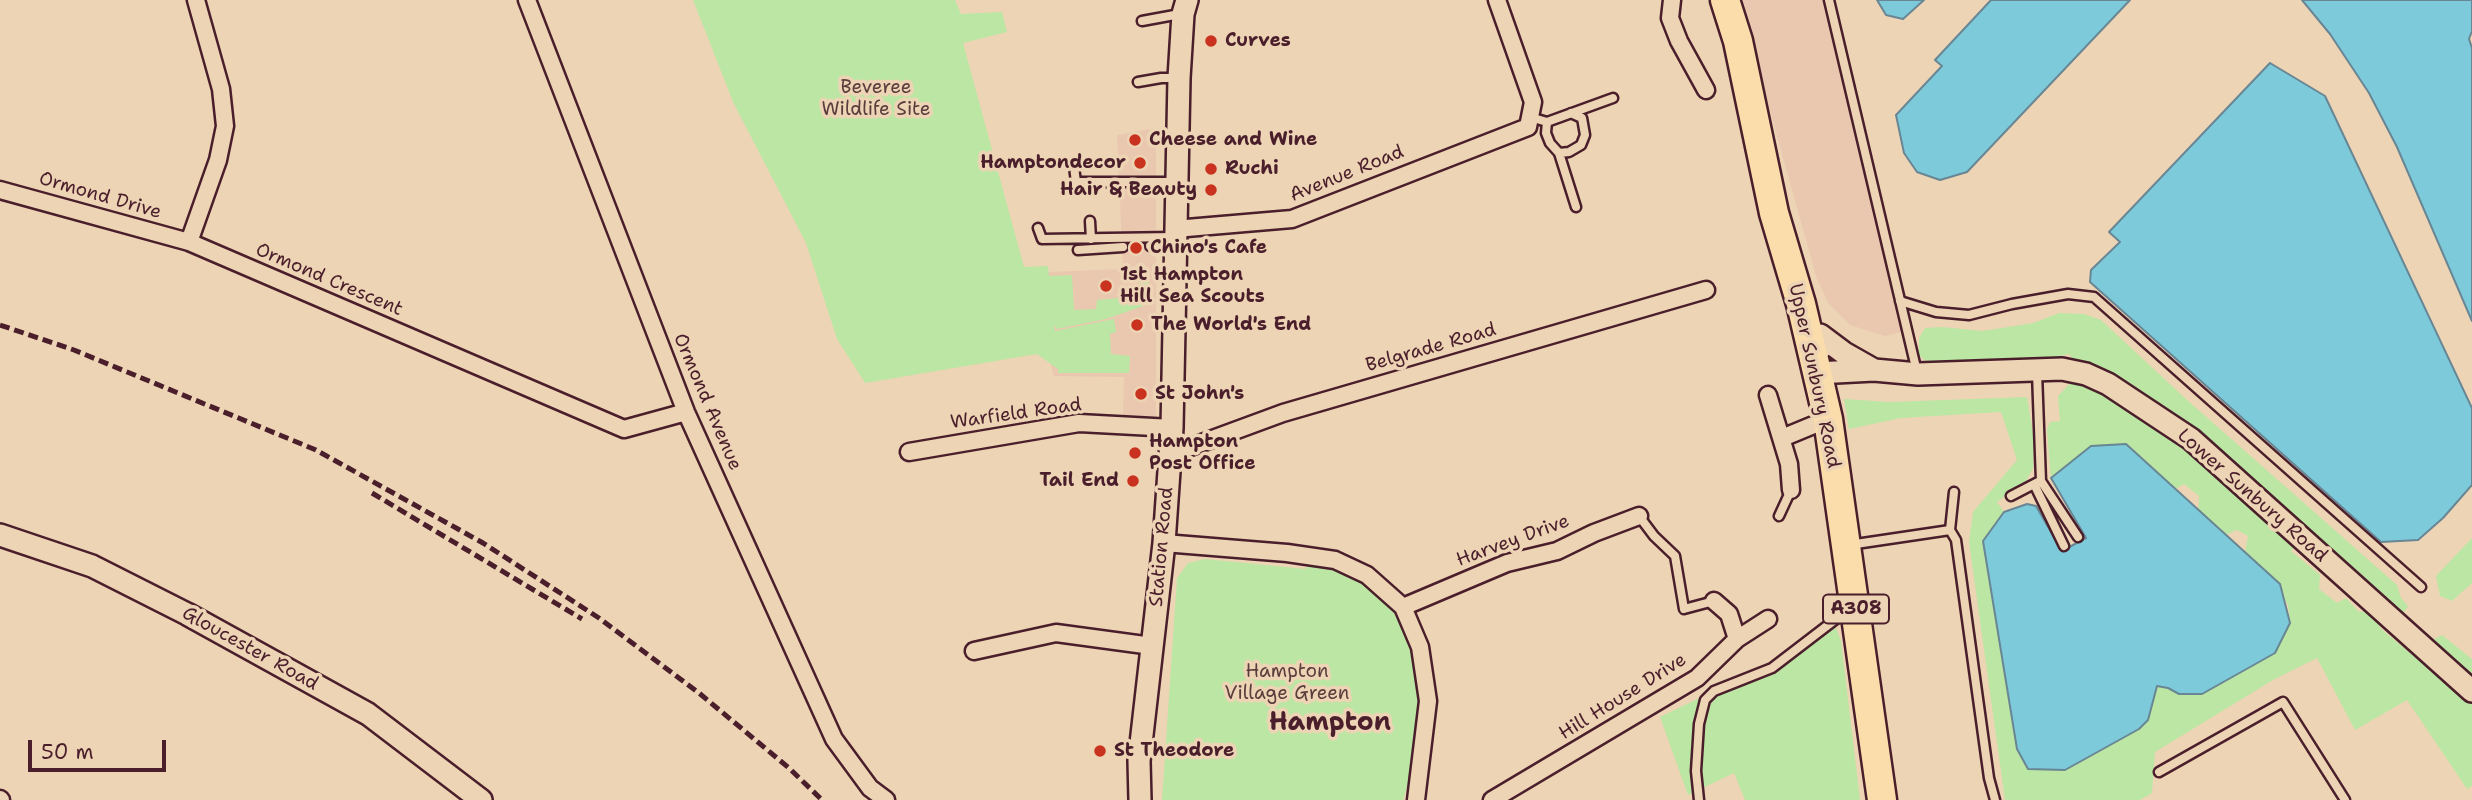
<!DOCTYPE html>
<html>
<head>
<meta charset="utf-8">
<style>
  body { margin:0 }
  #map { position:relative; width:2472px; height:800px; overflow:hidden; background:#edd4b5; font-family:"Shantell Sans",sans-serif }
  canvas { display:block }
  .scale { position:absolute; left:28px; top:740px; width:138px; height:32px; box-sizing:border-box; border:4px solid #4a1f2b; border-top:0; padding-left:9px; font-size:21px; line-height:24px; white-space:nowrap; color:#4a1f2b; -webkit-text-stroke:5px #edd4b5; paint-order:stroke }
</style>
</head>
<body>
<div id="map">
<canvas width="2472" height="800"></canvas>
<div class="scale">50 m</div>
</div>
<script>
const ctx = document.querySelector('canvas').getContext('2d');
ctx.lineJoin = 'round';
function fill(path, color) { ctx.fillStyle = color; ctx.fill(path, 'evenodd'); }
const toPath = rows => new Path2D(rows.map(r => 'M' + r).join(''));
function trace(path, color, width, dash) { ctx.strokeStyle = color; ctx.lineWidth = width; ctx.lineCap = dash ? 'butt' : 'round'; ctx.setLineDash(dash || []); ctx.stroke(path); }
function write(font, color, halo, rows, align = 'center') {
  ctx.font = font + ' "Shantell Sans",sans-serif'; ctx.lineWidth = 7; ctx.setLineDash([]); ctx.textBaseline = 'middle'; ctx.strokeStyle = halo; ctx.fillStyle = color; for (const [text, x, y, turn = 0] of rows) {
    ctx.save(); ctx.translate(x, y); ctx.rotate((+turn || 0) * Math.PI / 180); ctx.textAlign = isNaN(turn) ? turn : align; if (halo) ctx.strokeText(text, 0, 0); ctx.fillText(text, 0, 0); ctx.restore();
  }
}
const built = toPath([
  [1739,0,1830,0,1901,332,1885,336,1850,325,1829,304,1817,279],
  [1156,128,1156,420,1123,419,1124,377,1054,376,1026,273,1123,269,1117,135]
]);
const green = toPath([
  [693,0,955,0,961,14,1002,12,1007,32,963,43,1024,267,1048,266,1049,276,1072,275,1074,310,1096,309,1097,300,1140,296,1139,269,1149,270,1149,304,1106,319,1057,329,1054,325,1055,331,1114,319,1116,332,1110,334,1111,354,1130,356,1129,373,1058,373,1058,369,1037,354,865,383,837,339,806,243,734,104],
  [2059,313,2084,314,2101,320,2186,399,2397,585,2401,598,2408,606,2400,618,2383,621,2379,627,2417,659,2427,643,2442,635,2472,659,2472,683,2465,698,2472,704,2472,786,2467,789,2407,700,2355,730,2317,658,2273,680,2155,752,2152,793,2140,800,2005,800,1969,542,1973,512,2017,460,2001,412,1901,418,1849,429,1844,399,1889,402,2027,397,2034,440,2033,468,2026,481,1997,502,2004,512,1983,542,2148,720,2157,685,2168,688,2179,694,2290,623,2288,605,2278,588,2244,558,2248,536,2237,530,2221,537,2198,519,2199,496,2184,484,2172,491,2154,478,2121,444,2091,446,2051,478,2047,430,2050,422,2060,421,2058,396,2069,384,2080,380,2079,367,2069,354,2052,358,2050,361,2010,364,1997,358,1955,366,1928,363,1919,355,1919,338,1925,328,1942,327,1983,331,2033,323],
  [2310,533,2382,595,2368,611,2359,612,2346,598,2337,603,2319,589,2320,575,2291,551],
  [2472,538,2472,583,2452,601,2440,596,2436,576],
  [1205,559,1306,569,1308,562,1335,567,1364,579,1391,601,1415,648,1422,693,1415,759,1403,800,1162,800,1177,578,1188,563],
  [1833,620,1841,641,1860,800,1745,800,1734,773,1688,795,1660,717,1714,691,1772,668]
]);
const water = toPath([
  [1877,0,1924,0,1903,19,1886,15,1877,0],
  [1991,0,2130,0,1967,172,1940,180,1917,172,1904,153,1896,115,1942,66,1935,60,1991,0],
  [2302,0,2472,0,2472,31,2469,39,2472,48,2472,321,2397,147,2369,93,2330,34,2302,0],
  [2270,63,2325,96,2472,408,2472,485,2443,518,2418,540,2381,542,2090,282,2091,270,2120,242,2109,232,2270,63],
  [2126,444,2280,584,2290,623,2275,653,2202,694,2179,694,2168,688,2157,686,2148,720,2139,729,2065,770,2028,769,2017,749,1983,541,2004,512,2027,504,2036,506,2062,551,2086,538,2051,478,2091,446,2126,444]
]);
const lane = toPath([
  [1829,0,1917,372],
  [1142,21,1180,14],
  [1138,82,1161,78,1179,78],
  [1530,117,1547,122,1613,98],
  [1547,122,1546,133,1550,143,1559,153,1569,152,1581,145,1585,135,1582,118,1571,113],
  [1559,153,1576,207],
  [1074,167,1076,182,1177,182],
  [1090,221,1091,239],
  [1038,228,1042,239,1175,237],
  [1150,246,1175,246],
  [1078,250,1123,247],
  [1900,301,1936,312,1969,315,2012,304,2068,294,2094,297,2421,587],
  [2037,373,2041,481,2078,537],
  [2034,484,2064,546],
  [1954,492,1950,530,1956,540,1989,778,1995,800],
  [2011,496,2038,482],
  [1639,516,1654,536,1675,556,1684,609,1714,601],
  [1779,516,1791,490],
  [1849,545,1950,530],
  [2159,772,2283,702,2345,800],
  [1699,800,1696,771,1699,724,1705,700,1714,691,1772,668,1849,609]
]);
const street = toPath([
  [527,0,686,412,834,739,870,788,886,800],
  [1672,0,1670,18,1679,41,1706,90],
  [0,190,189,242,624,429,686,412],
  [1175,229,1292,219,1528,127,1533,102,1497,0],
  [189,242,218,160,225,126,221,89,196,0],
  [1768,395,1789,464,1791,490],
  [1782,438,1828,419],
  [909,452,1079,423,1172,428],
  [1170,452,1188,448,1283,413,1706,290],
  [1164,543,1287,553,1335,560,1367,575,1403,607,1420,647,1428,701,1416,800],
  [1714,601,1729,614,1737,639],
  [1403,607,1507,563,1557,551,1594,533,1639,516],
  [974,651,1056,633,1152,646],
  [0,799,1,800],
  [1492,800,1697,678,1737,639,1768,619]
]);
const secondary = toPath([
  [1820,335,1844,353,1874,370],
  [1831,343,1825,344,1818,350,1816,357,1817,373,1874,370,1918,374,2062,369,2086,374,2108,384,2191,439,2472,691],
  [0,535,92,566,187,614,368,714,481,800],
  [1140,800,1139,761,1164,543,1172,428,1179,78,1183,14,1187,0]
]);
const highway = toPath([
  [1725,0,1738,41,1774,213,1801,304,1828,419,1882,800]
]);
const rail = toPath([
  [0,325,74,350,316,450,483,543,599,618,699,693,789,768,822,800],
  [372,493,582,619]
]);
const markers = [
  [1211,41,7,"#c8321e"],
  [1135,140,7,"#c8321e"],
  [1140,163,7,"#c8321e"],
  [1211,169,7,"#c8321e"],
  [1211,190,7,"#c8321e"],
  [1136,248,7,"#c8321e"],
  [1106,286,7,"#c8321e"],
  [1137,325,7,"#c8321e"],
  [1141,394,7,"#c8321e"],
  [1135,453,7,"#c8321e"],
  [1133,481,7,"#c8321e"],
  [1100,751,7,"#c8321e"]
];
const shields = [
  [1856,609,66]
];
const shieldNames = [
  ["A308",1856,609]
];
const poiNames = [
  ["Curves",1225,41],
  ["Cheese and Wine",1149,140],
  ["Hamptondecor",1126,163,"right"],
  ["Ruchi",1225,169],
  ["Hair & Beauty",1197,190,"right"],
  ["Chino's Cafe",1150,248],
  ["1st Hampton",1120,275],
  ["Hill Sea Scouts",1120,297],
  ["The World's End",1151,325],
  ["St John's",1155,394],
  ["Hampton",1149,442],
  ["Post Office",1149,464],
  ["Tail End",1119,481,"right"],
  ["St Theodore",1114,751]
];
const parkNames = [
  ["Beveree",876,88],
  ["Wildlife Site",876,110],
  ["Hampton",1287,672],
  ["Village Green",1287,694]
];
const streetNames = [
  ["Avenue Road",1347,174,-22],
  ["Ormond Drive",100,196,16],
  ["Ormond Crescent",329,280,23],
  ["Belgrade Road",1431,348,-16],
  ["Upper Sunbury Road",1814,376,78],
  ["Ormond Avenue",707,402,67],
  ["Warfield Road",1016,414,-8],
  ["Lower Sunbury Road",2252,496,41],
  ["Harvey Drive",1513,541,-20],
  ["Station Road",1162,547,-85],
  ["Gloucester Road",250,649,29],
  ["Hill House Drive",1623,697,-32]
];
const districtNames = [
  ["Hampton",1330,723]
];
fill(built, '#eac7af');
fill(green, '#bce6a3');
fill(water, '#7dcbda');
trace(water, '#698694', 2);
trace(lane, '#4a1f2b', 13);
trace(street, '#4a1f2b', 21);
trace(secondary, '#4a1f2b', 26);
trace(highway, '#4a1f2b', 33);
trace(lane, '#edd4b5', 8);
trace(street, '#edd4b5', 16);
trace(secondary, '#edd4b5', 21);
trace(highway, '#fbddab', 28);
trace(rail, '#4a1f2b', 5, [10, 5]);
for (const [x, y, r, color] of markers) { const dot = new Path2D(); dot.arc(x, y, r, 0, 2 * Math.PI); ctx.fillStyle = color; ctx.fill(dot); trace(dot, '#edd4b5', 2.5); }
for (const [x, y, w] of shields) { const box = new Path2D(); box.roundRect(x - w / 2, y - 14.5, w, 29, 5); ctx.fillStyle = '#edd4b5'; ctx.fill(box); trace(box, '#4a1f2b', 2); }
write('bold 18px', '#4a1f2b', null, shieldNames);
write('bold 19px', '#4a1f2b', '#edd4b5', poiNames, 'left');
write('19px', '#5b3d3d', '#edd4b5', parkNames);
write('19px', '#4a1f2b', '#edd4b5', streetNames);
write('bold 26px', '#4a1f2b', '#edd4b5', districtNames);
</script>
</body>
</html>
